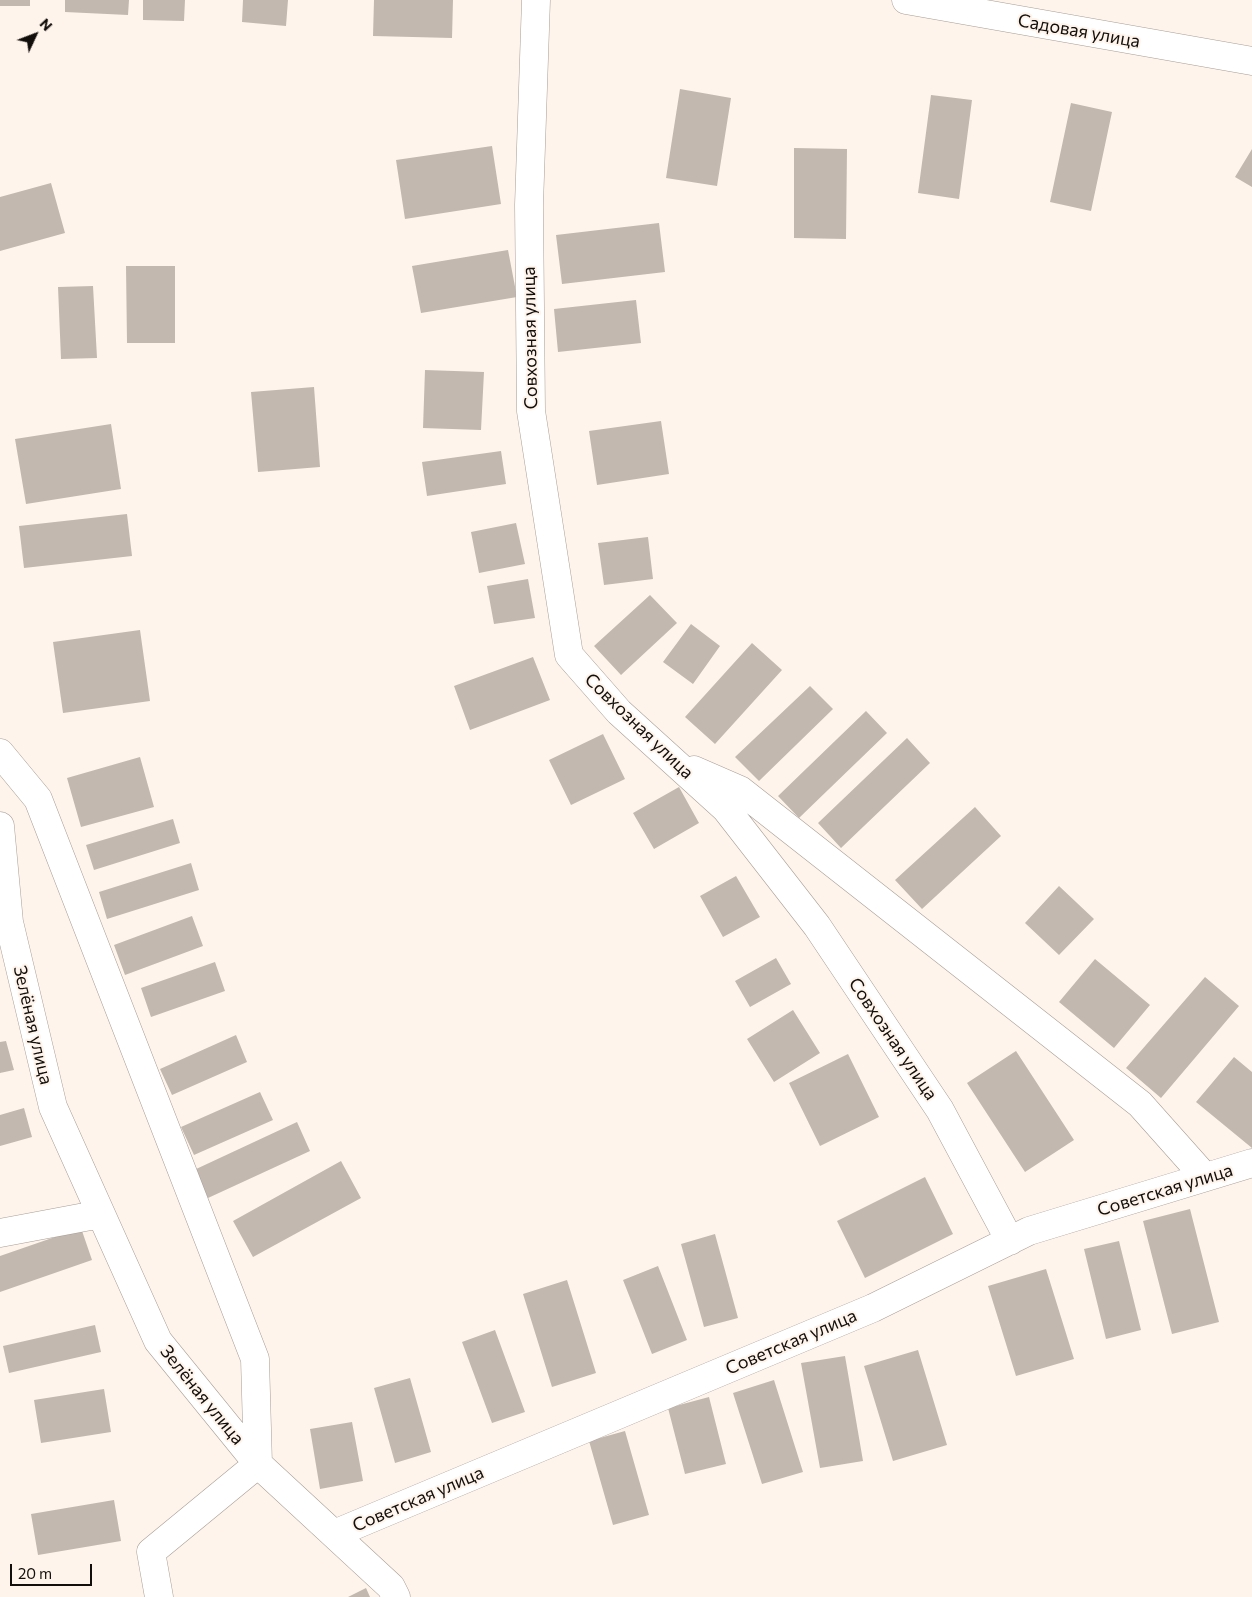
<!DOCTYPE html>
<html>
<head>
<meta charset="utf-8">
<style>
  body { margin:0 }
  #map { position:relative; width:1252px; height:1597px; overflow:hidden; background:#fff4eb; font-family:Commissioner,sans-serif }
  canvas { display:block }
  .north { position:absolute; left:10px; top:10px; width:50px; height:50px; -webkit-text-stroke:4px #fff4eb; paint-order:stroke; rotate:47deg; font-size:14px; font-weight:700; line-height:20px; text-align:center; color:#110e0b }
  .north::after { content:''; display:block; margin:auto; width:18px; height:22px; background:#110e0b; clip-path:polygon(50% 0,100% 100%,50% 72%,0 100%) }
  .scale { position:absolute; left:10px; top:1564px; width:82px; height:22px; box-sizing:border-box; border:2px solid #110e0b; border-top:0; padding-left:6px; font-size:15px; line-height:18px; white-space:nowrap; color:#110e0b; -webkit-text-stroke:4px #fff4eb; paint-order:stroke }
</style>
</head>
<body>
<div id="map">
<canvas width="1252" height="1597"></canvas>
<div class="north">N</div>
<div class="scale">20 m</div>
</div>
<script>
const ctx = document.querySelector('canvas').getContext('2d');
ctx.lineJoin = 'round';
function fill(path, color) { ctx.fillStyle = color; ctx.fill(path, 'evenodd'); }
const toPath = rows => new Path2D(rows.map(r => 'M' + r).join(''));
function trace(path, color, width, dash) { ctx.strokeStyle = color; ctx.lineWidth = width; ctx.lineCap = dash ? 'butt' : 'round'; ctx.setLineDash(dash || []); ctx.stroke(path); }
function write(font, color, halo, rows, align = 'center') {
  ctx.font = font + ' Commissioner,sans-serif'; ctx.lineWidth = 4; ctx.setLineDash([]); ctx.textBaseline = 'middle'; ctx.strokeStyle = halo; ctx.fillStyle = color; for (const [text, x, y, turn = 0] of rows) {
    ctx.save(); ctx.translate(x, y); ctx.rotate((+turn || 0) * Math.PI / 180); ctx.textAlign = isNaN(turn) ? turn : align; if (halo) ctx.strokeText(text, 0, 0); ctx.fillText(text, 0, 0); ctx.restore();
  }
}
const building = toPath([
  [0,0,30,0,30,6,0,6],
  [65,0,129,0,128,15,65,12],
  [143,0,185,0,184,21,143,20],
  [243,0,288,0,286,26,242,22],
  [374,0,453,0,452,38,373,36],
  [680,89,731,98,717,186,666,178],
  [931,95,972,100,959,199,918,193],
  [1071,103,1112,112,1091,211,1050,202],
  [492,146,501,204,405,219,396,160],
  [794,148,847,149,846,239,794,238],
  [1252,149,1252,187,1235,177],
  [51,183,65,233,0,251,0,197],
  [659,223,665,272,562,284,556,235],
  [508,250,517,297,421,313,412,266],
  [126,266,175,266,175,343,127,343],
  [93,286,97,358,61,359,58,287],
  [636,300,641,343,558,352,554,309],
  [425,370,484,372,481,430,423,428],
  [314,387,320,467,258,472,251,392],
  [661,421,669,474,597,485,589,431],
  [111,424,121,489,26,504,15,439],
  [501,451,506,484,427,496,422,462],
  [127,514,132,556,24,568,19,526],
  [516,523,525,564,479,573,471,532],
  [648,537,653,579,604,585,598,543],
  [528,579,535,618,494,624,487,586],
  [650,595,677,623,621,675,594,646],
  [691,624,720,646,693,684,663,662],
  [140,630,150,701,63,713,53,642],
  [752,643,782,670,715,744,685,717],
  [533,657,550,700,470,730,454,686],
  [810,686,833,709,759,781,735,757],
  [866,711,887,733,799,818,778,796],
  [603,734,625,779,571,805,549,760],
  [907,738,930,763,841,848,818,823],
  [140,757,154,807,81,827,67,778],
  [679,787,699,823,654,849,633,813],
  [975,807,1001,836,922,909,895,880],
  [173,819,180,843,94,870,86,845],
  [191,863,199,890,107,919,99,892],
  [736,876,760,917,723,937,700,896],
  [1059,886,1094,919,1059,955,1025,923],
  [192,916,203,946,125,975,114,945],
  [776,958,791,984,750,1007,735,981],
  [1095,959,1150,1005,1114,1048,1059,1002],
  [215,962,225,991,151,1017,141,988],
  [1205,977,1239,1006,1161,1098,1126,1068],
  [793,1010,820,1053,774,1082,747,1039],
  [236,1035,247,1062,172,1095,160,1069],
  [6,1041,14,1070,0,1073,0,1042],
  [1016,1051,1074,1140,1025,1172,967,1083],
  [848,1054,879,1117,820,1146,789,1083],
  [1234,1057,1252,1072,1252,1148,1196,1102],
  [260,1092,273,1120,194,1155,181,1127],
  [24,1108,32,1137,0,1146,0,1115],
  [297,1122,310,1151,208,1198,194,1170],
  [341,1161,361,1198,253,1257,233,1221],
  [925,1177,953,1234,865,1278,837,1221],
  [1190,1209,1219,1322,1172,1334,1143,1221],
  [81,1228,92,1260,0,1292,0,1256],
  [715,1234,738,1318,704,1327,681,1244],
  [1119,1241,1141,1330,1106,1339,1084,1249],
  [658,1266,687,1340,652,1354,623,1280],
  [1046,1269,1074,1359,1016,1376,988,1286],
  [567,1280,596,1373,552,1387,523,1294],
  [95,1325,101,1352,9,1373,3,1346],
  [495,1330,525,1412,492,1423,462,1342],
  [918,1350,947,1445,893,1461,864,1366],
  [845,1356,863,1461,820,1468,801,1363],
  [410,1378,431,1452,395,1463,374,1388],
  [774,1380,803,1472,762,1484,733,1393],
  [104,1389,111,1432,41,1443,34,1400],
  [709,1397,726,1464,685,1474,668,1408],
  [352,1422,363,1481,320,1489,310,1429],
  [625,1431,649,1515,613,1525,589,1441],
  [114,1500,121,1541,38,1555,31,1514],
  [366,1588,370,1597,348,1597]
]);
const minor = toPath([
  [536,0,529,205,531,411,569,655,619,712,726,809,817,926,940,1110,1010,1241],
  [906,0,1252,61],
  [0,753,38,799,255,1359,258,1464,151,1552,159,1597],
  [694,770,740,790,1140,1104,1205,1177],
  [0,826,9,922,53,1107,158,1341,258,1464,391,1587,396,1597],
  [0,1233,101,1214],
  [334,1534,873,1308,1029,1231,1252,1163]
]);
const streetNames = [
  ["Садовая улица",1079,31,10],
  ["Совхозная улица",530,338,-91],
  ["Совхозная улица",639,726,44],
  ["Зелёная улица",33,1025,77],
  ["Совхозная улица",893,1039,56],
  ["Советская улица",1165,1190,-17],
  ["Советская улица",791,1342,-23],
  ["Зелёная улица",202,1395,51],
  ["Советская улица",418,1499,-23]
];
fill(building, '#c2b8b0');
trace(minor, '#a79d95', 29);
trace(minor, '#fff', 28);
write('18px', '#110e0b', '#fff4eb', streetNames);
</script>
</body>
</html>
